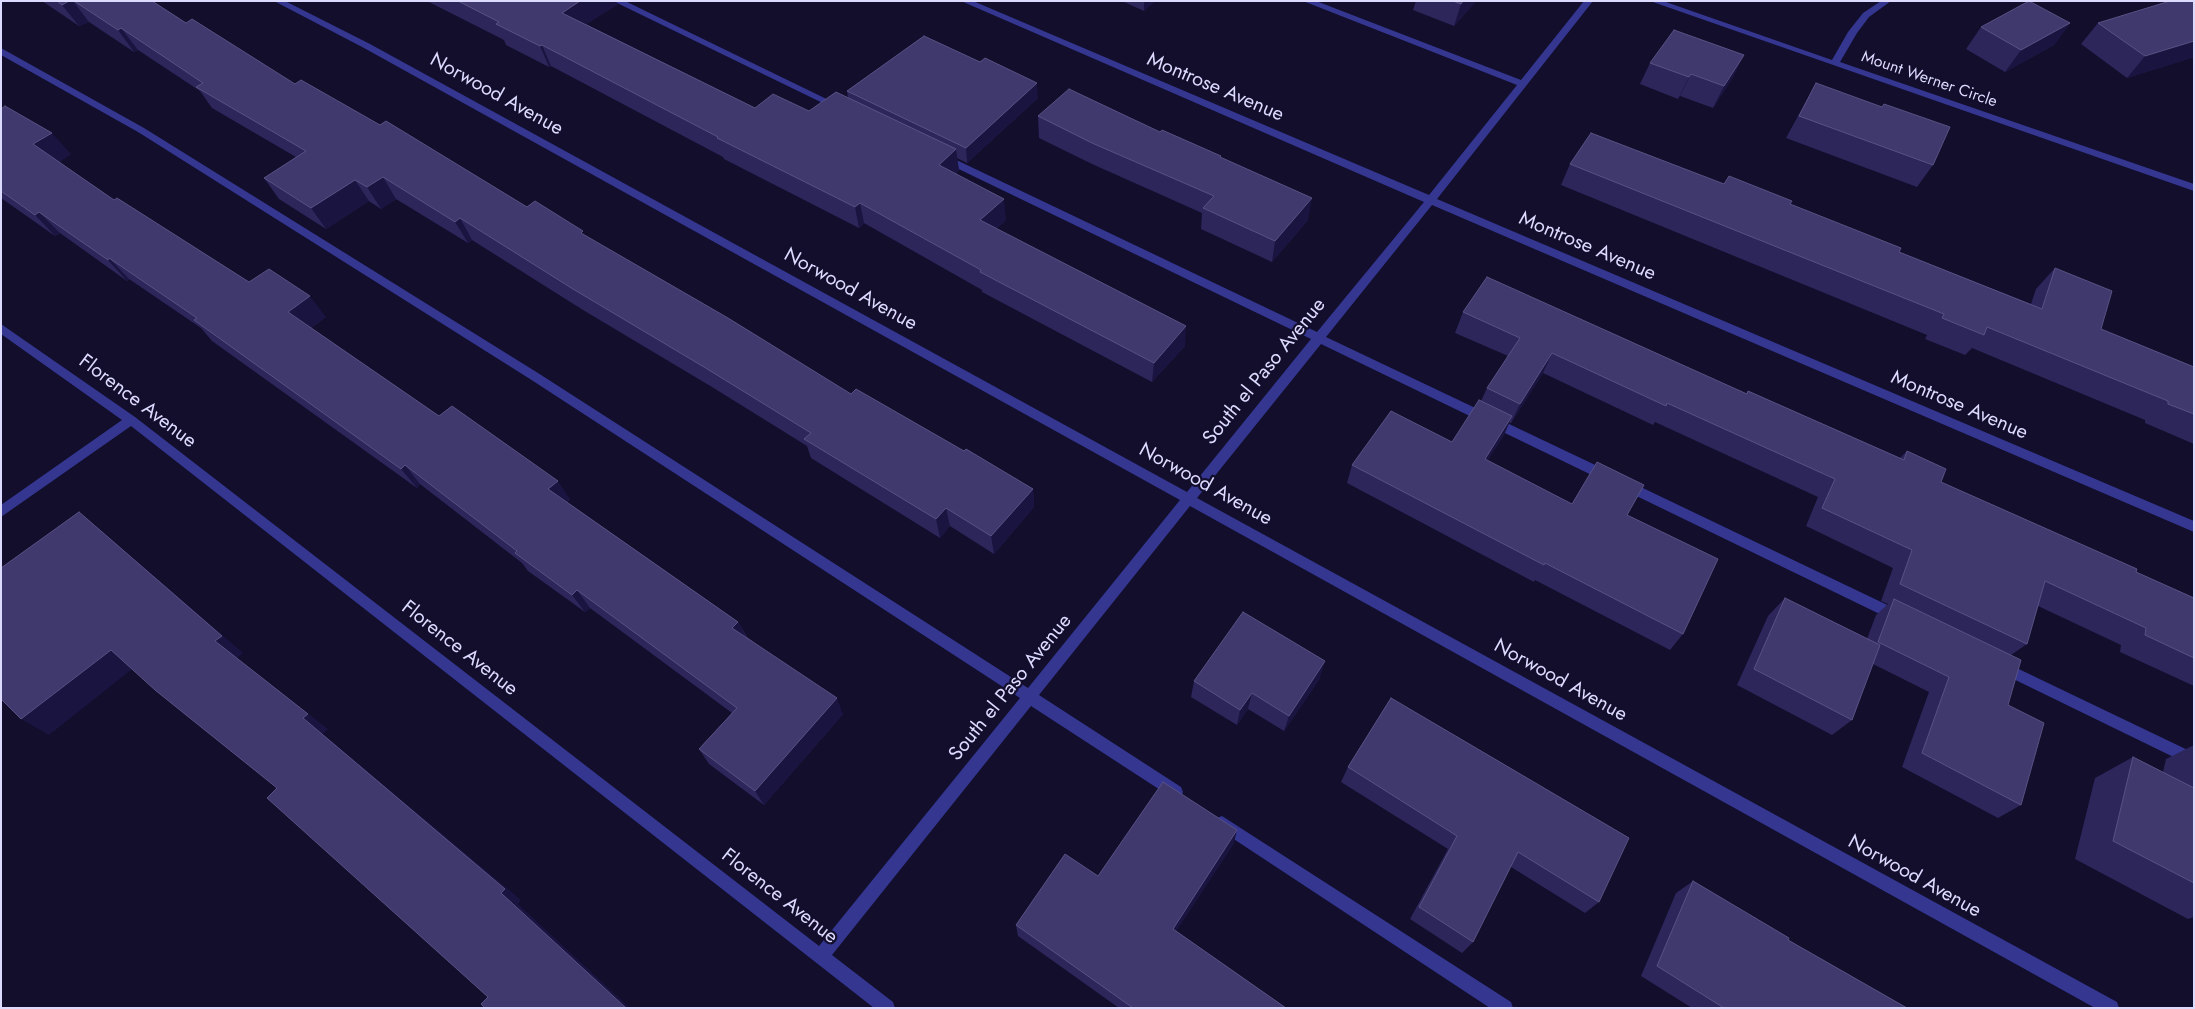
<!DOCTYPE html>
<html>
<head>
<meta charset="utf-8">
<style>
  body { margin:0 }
  #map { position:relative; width:2195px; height:1009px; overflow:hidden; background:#120e2c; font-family:Jost,sans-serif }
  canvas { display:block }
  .frame { position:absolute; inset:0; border:2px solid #dcdaff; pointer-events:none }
</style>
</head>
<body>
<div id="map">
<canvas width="2195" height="1009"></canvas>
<div class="frame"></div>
</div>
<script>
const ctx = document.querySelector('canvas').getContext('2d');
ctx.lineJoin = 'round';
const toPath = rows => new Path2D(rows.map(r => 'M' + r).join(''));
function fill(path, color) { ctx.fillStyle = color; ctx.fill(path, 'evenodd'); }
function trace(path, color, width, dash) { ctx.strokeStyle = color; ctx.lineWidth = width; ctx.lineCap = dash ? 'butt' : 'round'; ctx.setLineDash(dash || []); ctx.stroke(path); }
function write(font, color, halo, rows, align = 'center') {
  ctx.font = font + ' Jost,sans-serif'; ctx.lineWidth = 4.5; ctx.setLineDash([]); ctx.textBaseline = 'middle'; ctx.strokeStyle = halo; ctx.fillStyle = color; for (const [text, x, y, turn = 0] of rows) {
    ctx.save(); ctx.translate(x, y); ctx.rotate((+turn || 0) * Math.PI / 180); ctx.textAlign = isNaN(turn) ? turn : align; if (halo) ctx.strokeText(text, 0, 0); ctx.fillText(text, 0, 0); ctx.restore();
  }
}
const minor = toPath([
  [274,1,285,1,370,44,1187,492,1311,339,940,160,940,156,948,156,1317,332,1424,202,961,1,973,1,1429,195,1517,85,1303,1,1316,1,1521,80,1584,1,1593,1,1437,199,2194,521,2194,532,1432,205,1326,337,1610,472,1612,476,1610,480,1602,480,1321,344,1197,498,2117,1002,2119,1008,2095,1008,1190,506,1039,695,1181,787,1183,792,1181,797,1176,799,1171,797,1031,706,832,955,893,1002,895,1008,874,1008,131,426,1,517,1,505,122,420,1,334,1,324,135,417,819,946,1020,698,530,379,138,132,1,55,1,48,144,128,538,373,1028,688,1180,500,364,48,274,1],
  [613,1,625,1,843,107,841,109,835,109,613,1],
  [1650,1,1663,1,1832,60,1848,32,1863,13,1881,1,1891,1,1869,17,1857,33,1840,62,2194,184,2194,191,1650,1],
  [1624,479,1902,612,1904,616,1902,620,1897,622,1892,620,1620,488,1618,484,1620,480,1624,479],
  [2002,661,2194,753,2194,767,1997,671,1995,667,1997,663,2002,661],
  [1222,816,1511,1002,1513,1008,1490,1008,1217,828,1215,823,1217,818,1222,816]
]);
const wall = toPath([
  [42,1,152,1,186,23,295,84,527,207,585,236,851,394,964,451,1033,489,1034,507,994,554,950,526,940,538,811,458,807,446,712,387,583,310,472,240,468,243,396,199,381,209,369,201,326,229,279,199,264,178,296,157,212,108,200,91,138,50,134,52,89,22,79,26],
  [427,1,616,1,617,5,586,24,755,108,809,111,848,98,847,91,1038,98,967,163,957,158,959,170,956,173,1006,220,996,229,1185,346,1152,382,982,292,982,290,864,223,859,228,724,159,723,157,551,66,549,67,506,45,504,40],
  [1122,1,1155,1,1144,11],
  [1416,1,1476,1,1454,26,1413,10],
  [2194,1,2194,57,2127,78,2081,44,2098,23],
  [2070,23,2054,45,2005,72,1966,49,1981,27],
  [1744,55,1733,77,1713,108,1680,96,1678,99,1640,84,1650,63],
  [1816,83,1933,165,1917,187,1786,138],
  [1,109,71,154,59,162,114,200,249,282,326,317,311,328,439,416,570,499,567,502,738,622,747,637,843,714,764,805,709,764,699,749,732,713,590,608,585,612,528,571,522,563,420,484,417,488,212,341,201,328,129,279,127,281,60,233,55,236,1,198],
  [1038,116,1160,132,1221,158,1308,220,1272,262,1201,229,1202,213,1092,164,1039,138],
  [1570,164,1724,184,1790,204,1899,252,2031,304,2036,289,2055,268,2101,329,2194,367,2194,444,2145,423,2145,420,1972,348,1965,355,1925,339,1927,335,1561,185],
  [1463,312,1746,394,1748,391,1900,458,1907,451,1941,482,2136,572,2194,598,2194,686,2120,652,2121,645,2038,606,2027,644,2011,655,2008,705,2021,805,1998,818,1902,767,1929,692,1873,664,1852,720,1832,735,1737,685,1768,616,1785,598,1867,639,1876,615,1888,604,1881,601,1893,568,1806,526,1818,497,1655,422,1653,425,1543,373,1511,423,1509,423,1504,435,1487,461,1572,504,1627,515,1683,634,1670,650,1535,580,1534,582,1347,483,1352,465,1452,442,1481,401,1487,388,1508,356,1455,333],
  [1320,678,1284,731,1248,709,1237,725,1191,697,1194,681],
  [1391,698,1599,902,1585,913,1511,867,1473,942,1462,953,1410,919,1448,849,1341,782,1348,767],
  [2194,745,2194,917,2188,919,2075,859,2095,778,2133,757,2163,772,2166,759],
  [1234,843,1176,931,1286,1008,1119,1008,1018,936,1016,925,1098,876],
  [1693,881,1788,940,1907,1008,1692,1008,1641,976,1676,893]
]);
const shadedWall = toPath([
  [69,1,73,1,89,22,79,26,62,5],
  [580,1,616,1,617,5,571,34,562,13],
  [1144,1,1155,1,1144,11],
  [1463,1,1476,1,1454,26,1461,4],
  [2070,23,2054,45,2005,72,2021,50],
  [121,28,138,50,134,52,118,30],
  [2194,41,2194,57,2127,78,2145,56],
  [542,45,551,66,549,67,540,46],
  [1744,55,1733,77,1713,108,1724,86],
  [1691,74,1680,96,1678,99,1689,77],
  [1037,83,1038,98,967,163,966,148],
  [52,133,71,154,53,166,33,144],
  [956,149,959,170,942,186,939,165],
  [383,177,396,199,381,209,367,187],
  [355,180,369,201,326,229,311,208],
  [1312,198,1308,220,1272,262,1275,241],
  [1004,199,1006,220,982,241,980,220],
  [860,203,864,223,859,228,855,207],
  [39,212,60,233,55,236,35,215],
  [460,218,472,240,468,243,455,222],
  [109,258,129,279,127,281,108,260],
  [310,296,326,317,305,332,288,312],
  [1186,326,1185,346,1152,382,1154,363],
  [1552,353,1543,373,1511,423,1520,404],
  [1512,416,1504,435,1476,478,1485,459],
  [405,465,420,484,417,488,401,469],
  [558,481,570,499,560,508,548,489],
  [1033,489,1034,507,994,554,991,536],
  [946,508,950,526,940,538,936,519],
  [79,512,102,531,243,653,237,658,328,729,323,734,521,900,518,904,630,1008,626,1008,303,718,215,641],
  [577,590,590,608,585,612,572,595],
  [738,622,747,639,732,628],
  [111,650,136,666,49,735,21,719],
  [1325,661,1320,678,1284,731,1289,716],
  [1252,693,1248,709,1237,725,1240,710],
  [837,698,843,714,764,805,755,791],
  [1237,830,1234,843,1171,939,1173,929]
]);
const building = toPath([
  [57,1,69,1,62,5,57,1],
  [74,1,152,1,186,23,192,19,295,84,301,80,380,125,386,121,527,207,535,201,583,231,581,233,728,318,851,394,856,389,964,451,966,449,1033,489,991,536,946,508,936,519,804,439,811,433,704,367,573,289,460,218,455,222,383,177,367,187,355,180,311,208,264,178,306,151,196,87,203,83,121,28,118,30,74,1],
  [458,1,580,1,562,13,755,108,773,94,809,111,836,92,956,149,939,165,1004,199,980,220,1186,326,1154,363,980,272,981,270,860,203,855,207,717,138,718,137,542,45,540,46,496,24,499,22,458,1],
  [1453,1,1463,1,1461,4,1453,1],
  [2029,1,2070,23,2021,50,1981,27,2029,1],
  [2170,1,2194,1,2194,41,2145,56,2098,23,2170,1],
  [1674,30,1744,55,1724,86,1691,74,1689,77,1650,63,1674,30],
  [924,36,980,62,985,58,1037,83,966,148,847,91,924,36],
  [1816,83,1882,107,1884,104,1950,127,1933,165,1799,116,1816,83],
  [1069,89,1160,132,1162,130,1221,156,1220,157,1312,198,1275,241,1203,208,1214,196,1092,143,1038,116,1069,89],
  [5,106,52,133,33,144,114,200,117,198,249,282,269,269,310,296,288,312,439,416,452,406,558,481,548,489,738,622,732,628,837,698,755,791,699,749,737,708,577,590,572,595,515,553,517,551,405,465,401,469,194,320,197,318,109,258,108,260,39,212,35,215,1,191,1,109,5,106],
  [1591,133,1724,184,1729,176,1792,201,1790,204,1901,248,1899,252,2042,309,2055,268,2112,291,2101,329,2194,367,2194,414,2168,404,2168,401,1987,327,1984,335,1942,318,1944,314,1570,164,1591,133],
  [1487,277,1747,394,1748,391,1904,460,1907,451,1946,469,1941,482,2137,569,2136,572,2194,598,2194,658,2145,635,2146,628,2045,581,2027,644,1900,584,1912,550,1822,508,1835,479,1667,403,1666,406,1552,353,1520,404,1487,388,1520,338,1463,312,1487,277],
  [1479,400,1512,416,1485,459,1572,504,1597,462,1644,485,1627,515,1718,559,1683,634,1545,563,1544,565,1352,465,1391,411,1452,442,1479,400],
  [79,512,222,636,215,641,308,714,303,718,505,889,501,893,626,1008,485,1008,481,1004,488,997,267,798,277,788,155,690,111,650,21,719,1,699,1,568,79,512],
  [1785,598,1880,645,1852,720,1754,669,1785,598],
  [1894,599,2021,660,2008,705,2044,723,2021,805,1922,753,1949,677,1878,642,1894,599],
  [1243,612,1325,661,1289,716,1252,693,1240,710,1194,681,1243,612],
  [1391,698,1629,838,1599,902,1518,852,1473,942,1419,907,1457,836,1348,767,1391,698],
  [2133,757,2194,788,2194,883,2113,841,2133,757],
  [1163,782,1237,830,1173,929,1286,1008,1133,1008,1016,925,1065,854,1098,876,1163,782],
  [1693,881,1789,938,1788,940,1907,1008,1724,1008,1657,966,1693,881]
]);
const farStreetnames = [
  ["Mount Werner Circle",1929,80,19]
];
const streetNames = [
  ["Montrose Avenue",1215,88,23],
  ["Norwood Avenue",496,95,29],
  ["Montrose Avenue",1587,247,23],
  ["Norwood Avenue",850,290,29],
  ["South el Paso Avenue",1265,372,-51],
  ["Florence Avenue",137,402,37],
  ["Montrose Avenue",1959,406,23],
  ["Norwood Avenue",1205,485,29],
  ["Florence Avenue",459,649,38],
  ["Norwood Avenue",1560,681,29],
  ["South el Paso Avenue",1011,688,-51],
  ["Norwood Avenue",1914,877,29],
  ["Florence Avenue",779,897,38]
];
fill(minor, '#343690');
fill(wall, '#2d265b');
fill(shadedWall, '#1a1441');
fill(building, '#40396d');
trace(building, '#585284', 1);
write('16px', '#dcdaff', '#120e2c', farStreetnames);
write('20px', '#dcdaff', '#120e2c', streetNames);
</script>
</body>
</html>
